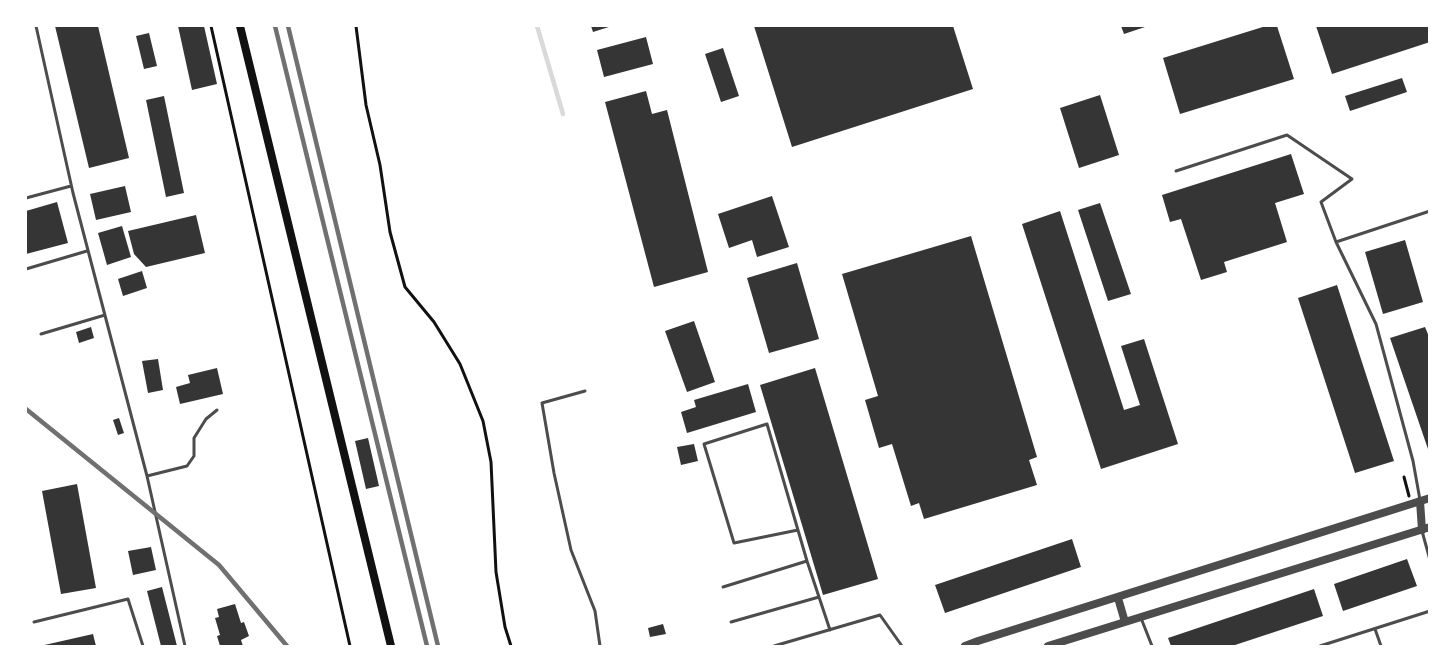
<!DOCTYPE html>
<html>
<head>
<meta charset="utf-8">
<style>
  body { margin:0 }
  #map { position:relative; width:1455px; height:672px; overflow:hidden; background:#fff; font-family:"Fira Sans",sans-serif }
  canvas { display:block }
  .frame { position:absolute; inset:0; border:27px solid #fff; pointer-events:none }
</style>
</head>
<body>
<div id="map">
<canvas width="1455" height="672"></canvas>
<div class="frame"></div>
</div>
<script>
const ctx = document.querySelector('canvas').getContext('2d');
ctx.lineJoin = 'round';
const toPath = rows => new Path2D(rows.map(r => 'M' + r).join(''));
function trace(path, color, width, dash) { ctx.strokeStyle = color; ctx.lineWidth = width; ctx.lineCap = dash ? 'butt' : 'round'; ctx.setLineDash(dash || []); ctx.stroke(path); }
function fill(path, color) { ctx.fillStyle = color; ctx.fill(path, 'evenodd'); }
const stream = toPath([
  [537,26,563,114]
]);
const building = toPath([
  [55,26,98,26,129,158,89,168],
  [178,26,204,26,217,84,192,90],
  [591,26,612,26,593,32],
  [754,26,953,26,973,89,792,147],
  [1121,26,1148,26,1124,34],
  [1266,26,1277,26,1294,79,1180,114,1163,58],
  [1316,26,1430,26,1430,42,1332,74],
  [149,33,157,66,144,69,136,36],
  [646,37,653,64,604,77,597,50],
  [723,48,739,96,721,102,705,54],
  [1402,78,1407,92,1350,111,1345,96],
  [646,91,652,114,667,110,708,272,654,287,605,102],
  [1100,95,1119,155,1079,168,1060,108],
  [164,96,184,193,166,197,146,100],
  [1291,154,1304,194,1275,203,1287,242,1224,262,1227,272,1201,280,1181,219,1170,222,1162,195],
  [125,186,131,212,96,220,90,194],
  [772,196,789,247,757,257,752,240,729,248,718,214],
  [57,202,68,243,26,254,26,211],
  [1100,203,1131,294,1108,301,1078,210],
  [1060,211,1124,410,1140,405,1121,346,1144,339,1178,444,1101,469,1022,224],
  [196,215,205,253,146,267,134,254,128,231],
  [122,226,131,257,107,265,98,233],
  [971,236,1037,457,1029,460,1037,485,924,519,919,503,911,506,892,444,879,448,865,400,878,396,842,274],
  [1405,240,1423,302,1383,314,1365,252],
  [797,263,819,339,769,353,747,278],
  [142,271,147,288,123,296,118,279],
  [1337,285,1394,461,1355,473,1298,298],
  [694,321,715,382,687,392,665,331],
  [91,327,94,338,79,343,76,332],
  [1425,327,1430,339,1429,452,1390,338],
  [158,359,163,390,148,393,142,361],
  [217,368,223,394,180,404,176,387,190,383,188,375],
  [815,368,878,579,823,595,760,385],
  [748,384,756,412,687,433,681,412,696,407,694,400],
  [119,418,124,433,118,435,113,420],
  [368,438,379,486,366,489,355,441],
  [694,444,698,461,681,465,677,447],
  [77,484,96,588,61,594,42,491],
  [1072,539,1081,567,945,613,935,585],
  [151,547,156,570,133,575,128,551],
  [1407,559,1417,586,1343,611,1334,584],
  [162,587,177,646,161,646,147,591],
  [1314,589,1323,616,1232,646,1171,646,1168,638],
  [235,604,241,623,244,622,249,636,241,640,243,646,220,646,217,636,220,635,215,618,219,617,217,609],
  [663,624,666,634,650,637,648,628],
  [93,634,96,646,40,646]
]);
const path = toPath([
  [211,26,350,646],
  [356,26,366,105,380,165,390,232,405,287,434,322,460,364,483,421,491,462,496,572,505,627,511,646],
  [1404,477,1409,496]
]);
const service = toPath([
  [36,26,73,193,147,476,185,646],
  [1176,171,1287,135,1352,179,1321,202,1336,242,1376,324,1413,461,1420,500],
  [26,198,71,186],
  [1336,242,1430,211],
  [26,269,87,251],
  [41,334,105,315],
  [585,391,542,403,554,473,571,550,595,611,600,646],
  [147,476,187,466,194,456,194,438,206,419,217,410],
  [798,530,734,543,704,444,767,424,807,561],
  [1422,531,1430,560],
  [723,587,807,561,819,597],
  [1141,618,1152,646],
  [34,622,128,599,143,646],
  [731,622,819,597,830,630],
  [1375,629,1381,646],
  [774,646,880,615,902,646],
  [1320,646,1430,611]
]);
const tertiary = toPath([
  [1420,501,1422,530],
  [1118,598,1125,622],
  [965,646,978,641,1430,498],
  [1048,646,1430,527]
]);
const secondary = toPath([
  [240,26,391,646]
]);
const rail = toPath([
  [275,26,427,646],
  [288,26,438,646],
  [26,409,219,565,287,646]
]);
trace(stream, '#d9d9d9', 4.5);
fill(building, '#353535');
trace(path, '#111', 3);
trace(service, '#4c4c4c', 3);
trace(tertiary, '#4c4c4c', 8);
trace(secondary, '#111', 8);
trace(rail, '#707070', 4.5);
</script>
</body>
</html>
